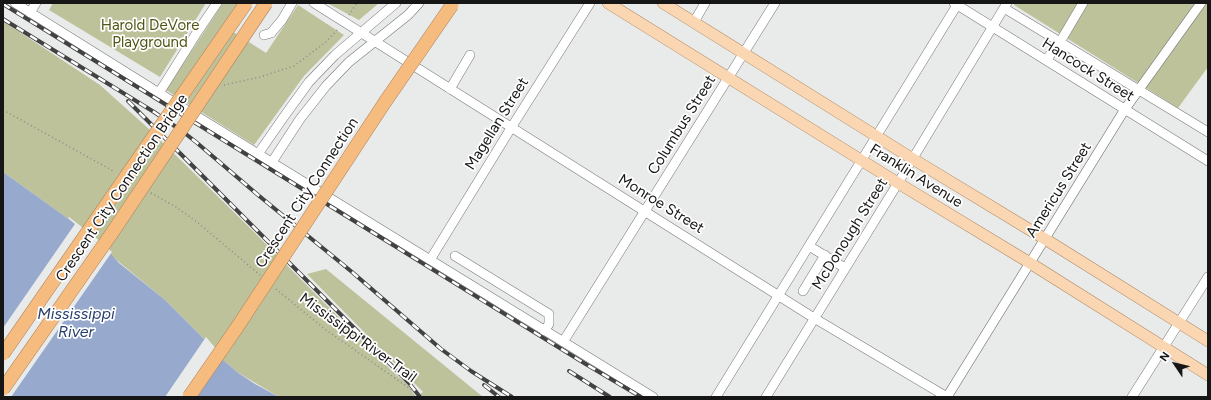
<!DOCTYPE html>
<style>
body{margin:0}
#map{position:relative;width:1211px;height:400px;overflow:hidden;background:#e9eaea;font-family:Figtree,sans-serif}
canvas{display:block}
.frame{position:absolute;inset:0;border:4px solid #161617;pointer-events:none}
.north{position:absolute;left:1155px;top:344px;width:40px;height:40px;-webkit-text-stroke:3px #fff;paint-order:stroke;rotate:305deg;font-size:11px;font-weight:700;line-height:16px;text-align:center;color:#161617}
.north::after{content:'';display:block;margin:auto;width:14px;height:18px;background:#161617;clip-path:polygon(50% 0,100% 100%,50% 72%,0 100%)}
</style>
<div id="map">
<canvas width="1211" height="400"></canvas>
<div class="frame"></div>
<div class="north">N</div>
</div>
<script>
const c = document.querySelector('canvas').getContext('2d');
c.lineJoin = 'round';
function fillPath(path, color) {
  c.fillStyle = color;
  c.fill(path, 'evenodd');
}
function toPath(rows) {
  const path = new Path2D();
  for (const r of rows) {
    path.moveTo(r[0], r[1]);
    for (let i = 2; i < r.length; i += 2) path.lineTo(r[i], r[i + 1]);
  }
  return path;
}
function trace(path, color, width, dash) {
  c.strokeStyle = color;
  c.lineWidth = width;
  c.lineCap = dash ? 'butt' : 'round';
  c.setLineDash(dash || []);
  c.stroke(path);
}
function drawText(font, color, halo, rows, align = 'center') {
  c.font = font + ' Figtree,sans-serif';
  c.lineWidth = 3.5;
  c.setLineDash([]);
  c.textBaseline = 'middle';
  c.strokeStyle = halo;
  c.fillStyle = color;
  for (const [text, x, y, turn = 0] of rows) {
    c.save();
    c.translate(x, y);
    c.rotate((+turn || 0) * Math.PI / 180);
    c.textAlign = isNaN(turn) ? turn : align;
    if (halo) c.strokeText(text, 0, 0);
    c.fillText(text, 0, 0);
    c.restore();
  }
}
const green = toPath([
 [53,3,206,3,160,77,49,10],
 [223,3,239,3,224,26,266,53,298,5,344,35,304,76,254,145,166,90],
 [327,3,379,3,359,20],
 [1015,3,1208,3,1208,67,1178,108,1014,5],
 [3,21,100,85,149,129,248,226,392,371,408,385,416,397,423,392,307,274,326,269,483,397,279,397,237,372,223,360,205,340,164,299,119,262,77,225,3,172]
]);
const water = toPath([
 [3,172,77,225,103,245,119,263,164,299,205,340,223,360,237,372,255,384,279,397,3,397]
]);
const pier = toPath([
 [69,217,104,244,112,252,11,397,3,397,3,328,75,224,68,218],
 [206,337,224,358,197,397,165,397]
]);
const path = toPath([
 [349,15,357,3],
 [224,85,260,77,294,66,326,42,338,29],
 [3,110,115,172],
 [151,193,176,207,197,222,260,275],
 [276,289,326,330,422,397]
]);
const minor = toPath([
 [15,3,159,93,653,397],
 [314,3,814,318,947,397],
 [954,3,1208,161],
 [1004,8,1208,132],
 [30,13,36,3],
 [694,22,705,3],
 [264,35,271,33,282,20,292,3],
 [1046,60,1060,42,1083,3],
 [450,89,470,55],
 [159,93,196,34,217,3],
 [258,154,283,118,309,82,335,55,396,3],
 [272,162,300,119,326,86,349,62,408,15,419,3],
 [809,246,845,268],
 [455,256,549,314,549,324,544,331],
 [430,260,511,128,590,3],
 [803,291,825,255],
 [563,342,775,3],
 [716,397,957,5],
 [766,397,898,183,1007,3],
 [947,397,1125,109,1201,3],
 [1132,397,1208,277]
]);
const major = toPath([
 [608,3,898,183,1030,263,1208,375],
 [663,3,913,159,1045,239,1208,341]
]);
const rail = toPath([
 [3,4,584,363,641,397],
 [3,19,154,112,182,131,196,142,258,195,352,272,441,349,471,371,512,397],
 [128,101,409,383,420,397],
 [569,371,610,397],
 [484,385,499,397]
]);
const highwayBridge = toPath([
 [3,354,246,3],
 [3,389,112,233,266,3],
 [189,397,238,326,385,102,452,5]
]);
const parkNames = [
 ["Harold DeVore",150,26],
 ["Playground",150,43]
];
const streetNames = [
 ["Hancock Street",1088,70,32],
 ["Magellan Street",497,124,-58],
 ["Columbus Street",682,125,-58],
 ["Franklin Avenue",916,176,32],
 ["Crescent City Connection Bridge",122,188,-56],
 ["Americus Street",1059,190,-58],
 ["Crescent City Connection",307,193,-57],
 ["Monroe Street",661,204,32],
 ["McDonough Street",850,234,-58],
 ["Mississippi River Trail",358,338,36]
];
const waterNames = [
 ["Mississippi",76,314],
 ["River",76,332]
];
fillPath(green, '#bec29b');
fillPath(water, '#97a9cc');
fillPath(pier, '#e9eaea');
trace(minor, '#777878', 10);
trace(major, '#a8825b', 12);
trace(path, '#898a8a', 1.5, [1, 3]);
trace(minor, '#fff', 9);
trace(major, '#fad7b2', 11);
trace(rail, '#424243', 4);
trace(rail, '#fff', 2.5, [8]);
trace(highwayBridge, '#a8825b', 14, []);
trace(highwayBridge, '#f6bc7f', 13);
drawText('15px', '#525413', '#fff', parkNames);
drawText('15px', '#161617', '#fff', streetNames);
drawText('italic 16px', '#29406e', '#fff', waterNames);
</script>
